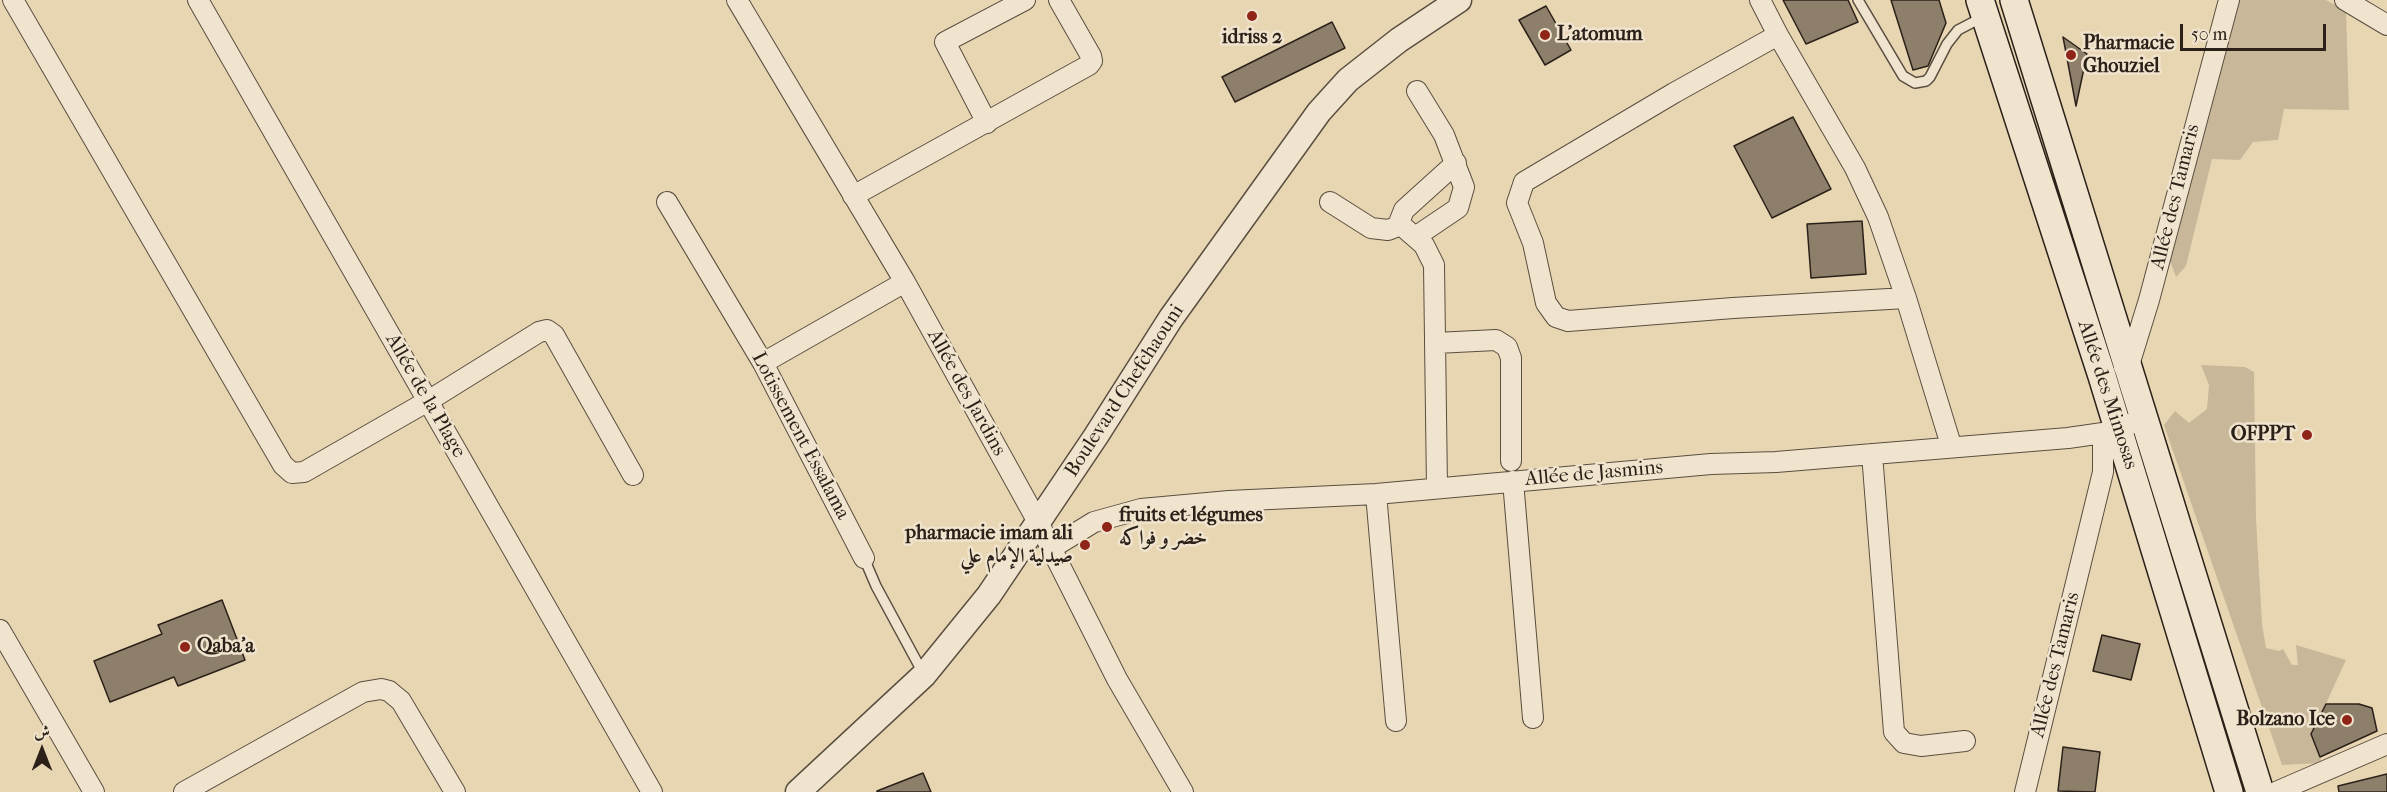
<!DOCTYPE html>
<meta charset="utf-8">
<style>
body{margin:0}
#map{position:relative;width:2387px;height:792px;overflow:hidden;background:#e8d6b3;font-family:"IM FELL French Canon",Amiri,serif}
canvas{display:block}
.north{position:absolute;left:12px;top:720px;width:60px;height:60px;-webkit-text-stroke:4px #f0e4ce;paint-order:stroke;rotate:0deg;font-size:16px;font-weight:700;line-height:24px;text-align:center;color:#2b2119}
.north::after{content:'';display:block;margin:auto;width:21px;height:27px;background:#2b2119;clip-path:polygon(50% 0,100% 100%,50% 72%,0 100%)}
.scale{position:absolute;left:2180px;top:24px;width:146px;height:27px;box-sizing:border-box;border:3px solid #2b2119;border-top:0;padding-left:8px;font-size:18px;line-height:21px;white-space:nowrap;color:#2b2119;-webkit-text-stroke:4px #f0e4ce;paint-order:stroke}
</style>
<div id="map">
<canvas width="2387" height="792"></canvas>
<div class="north">ش</div>
<div class="scale">50 m</div>
</div>
<script>
const c = document.querySelector('canvas').getContext('2d');
c.lineJoin = 'round';
function fillPath(path, color) {
  c.fillStyle = color;
  c.fill(path, 'evenodd');
}
function toPath(rows) {
  const path = new Path2D();
  for (const r of rows) {
    path.moveTo(r[0], r[1]);
    for (let i = 2; i < r.length; i += 2) path.lineTo(r[i], r[i + 1]);
  }
  return path;
}
function trace(path, color, width, dash) {
  c.strokeStyle = color;
  c.lineWidth = width;
  c.lineCap = dash ? 'butt' : 'round';
  c.setLineDash(dash || []);
  c.stroke(path);
}
function drawText(font, color, halo, rows, align = 'center') {
  c.font = font + ' "IM FELL French Canon",Amiri,serif';
  c.lineWidth = 5;
  c.setLineDash([]);
  c.textBaseline = 'middle';
  c.strokeStyle = halo;
  c.fillStyle = color;
  for (const [text, x, y, turn = 0] of rows) {
    c.save();
    c.translate(x, y);
    c.rotate((+turn || 0) * Math.PI / 180);
    c.textAlign = isNaN(turn) ? turn : align;
    if (halo) c.strokeText(text, 0, 0);
    c.fillText(text, 0, 0);
    c.restore();
  }
}
const green = toPath([
 [2238,0,2326,0,2346,11,2349,110,2284,109,2278,140,2253,142,2240,160,2212,159,2186,266,2176,277,2164,245],
 [2201,365,2245,367,2254,372,2256,519,2262,624,2266,648,2279,651,2283,649,2292,665,2298,665,2296,645,2346,660,2312,734,2322,763,2282,765,2164,425,2175,411,2189,423,2207,409,2209,385]
]);
const building = toPath([
 [1783,0,1848,0,1858,22,1806,44,1783,0],
 [1891,0,1939,0,1946,23,1928,66,1913,70,1891,0],
 [1546,6,1571,50,1545,65,1519,20,1546,6],
 [1332,22,1345,48,1235,102,1222,77,1332,22],
 [2063,37,2087,54,2076,106,2063,37],
 [1793,117,1831,189,1772,218,1734,146,1793,117],
 [1862,221,1866,274,1811,278,1807,224,1862,221],
 [222,600,245,660,178,686,174,677,110,702,94,661,162,634,158,625,222,600],
 [2102,635,2140,644,2131,680,2093,671,2102,635],
 [2326,704,2359,704,2372,708,2377,731,2320,757,2311,734,2326,704],
 [2063,747,2100,752,2095,792,2058,791,2063,747],
 [923,773,931,792,877,792,877,791,923,773],
 [2387,774,2387,792,2339,792,2338,786,2387,774]
]);
const service = toPath([
 [1858,0,1903,76,1915,83,1926,81,1930,77,1947,44,1958,30,1983,17],
 [864,558,876,586,923,673]
]);
const minor = toPath([
 [13,0,283,465,292,473,304,472,428,401,539,332,547,330,554,335,633,475],
 [198,0,652,792],
 [737,0,905,282,1039,524,1117,679,1183,792],
 [1760,0,1778,35,1855,168,1878,217,1906,298,1951,445],
 [2345,0,2387,25],
 [1778,35,1674,93,1524,182,1517,203,1533,243,1546,303,1556,317,1568,321,1733,308,1906,298],
 [987,123,945,42,1025,0],
 [853,196,1089,65,1092,61,1091,56,1059,0],
 [667,202,763,363,864,558],
 [1330,202,1371,228,1388,230,1401,225],
 [1415,237,1458,208,1464,187,1444,135,1417,91],
 [1436,343,1496,340,1507,347,1511,358,1511,461],
 [763,363,905,282],
 [2124,367,2129,365,2149,300,2229,0],
 [1872,454,1894,732,1904,743,1921,746,1965,741],
 [1513,481,1533,718],
 [1437,488,1434,265,1424,245,1401,225,1400,220,1404,210,1456,163],
 [1376,494,1396,721],
 [1050,549,1094,522,1141,509,1229,501,1376,494,1711,464,1776,462,2068,438,2103,433,2145,419],
 [0,630,94,792],
 [184,792,363,692,381,689,389,691,401,701,455,792],
 [2025,792,2103,472,2103,433],
 [2276,792,2387,744]
]);
const tertiary = toPath([
 [798,792,924,675,989,595,1096,436,1171,318,1319,112,1348,80,1399,40,1459,0]
]);
const secondary = toPath([
 [1980,0,2102,376,2229,792],
 [2014,0,2260,792]
]);
const markers = [
 [1252,16,6,"#8f2418"],
 [1545,35,6,"#8f2418"],
 [2071,55,6,"#8f2418"],
 [2307,435,6,"#8f2418"],
 [1107,527,6,"#8f2418"],
 [1085,545,6,"#8f2418"],
 [185,647,6,"#8f2418"],
 [2347,720,6,"#8f2418"]
];
const poiNames = [
 ["L'atomum",1557,35],
 ["idriss 2",1252,38,"center"],
 ["Pharmacie",2083,44],
 ["Ghouziel",2083,67],
 ["OFPPT",2295,435,"right"],
 ["fruits et légumes",1119,516],
 ["خضر و فواكه",1119,539],
 ["pharmacie imam ali",1073,534,"right"],
 ["صيدلية الإمام علي",1073,557,"right"],
 ["Qaba'a",197,647],
 ["Bolzano Ice",2335,720,"right"]
];
const streetNames = [
 ["Allée des Tamaris",2176,197,-76],
 ["Boulevard Chefchaouni",1125,391,-57],
 ["Allée des Jardins",966,393,61],
 ["Allée des Mimosas",2107,395,72],
 ["Allée de la Plage",425,396,60],
 ["Lotissement Essalama",800,436,62],
 ["Allée de Jasmins",1594,474,-5],
 ["Allée des Tamaris",2056,665,-76]
];
fillPath(green, '#c8b799');
fillPath(building, '#8d7f69');
trace(building, '#2b2119', 1.5);
trace(service, '#5a4e40', 12);
trace(minor, '#5a4e40', 22);
trace(tertiary, '#5a4e40', 27);
trace(secondary, '#2b2119', 30);
trace(service, '#f0e4ce', 9);
trace(minor, '#f0e4ce', 20);
trace(tertiary, '#f0e4ce', 24);
trace(secondary, '#f0e4ce', 27);
for (const [x, y, r, color] of markers) {
  const dot = new Path2D();
  dot.arc(x, y, r, 0, 2 * Math.PI);
  c.fillStyle = color;
  c.fill(dot);
  trace(dot, '#f0e4ce', 2);
}
drawText('bold 20px', '#2b2119', '#f0e4ce', poiNames, 'left');
drawText('20px', '#2b2119', '#f0e4ce', streetNames);
</script>
